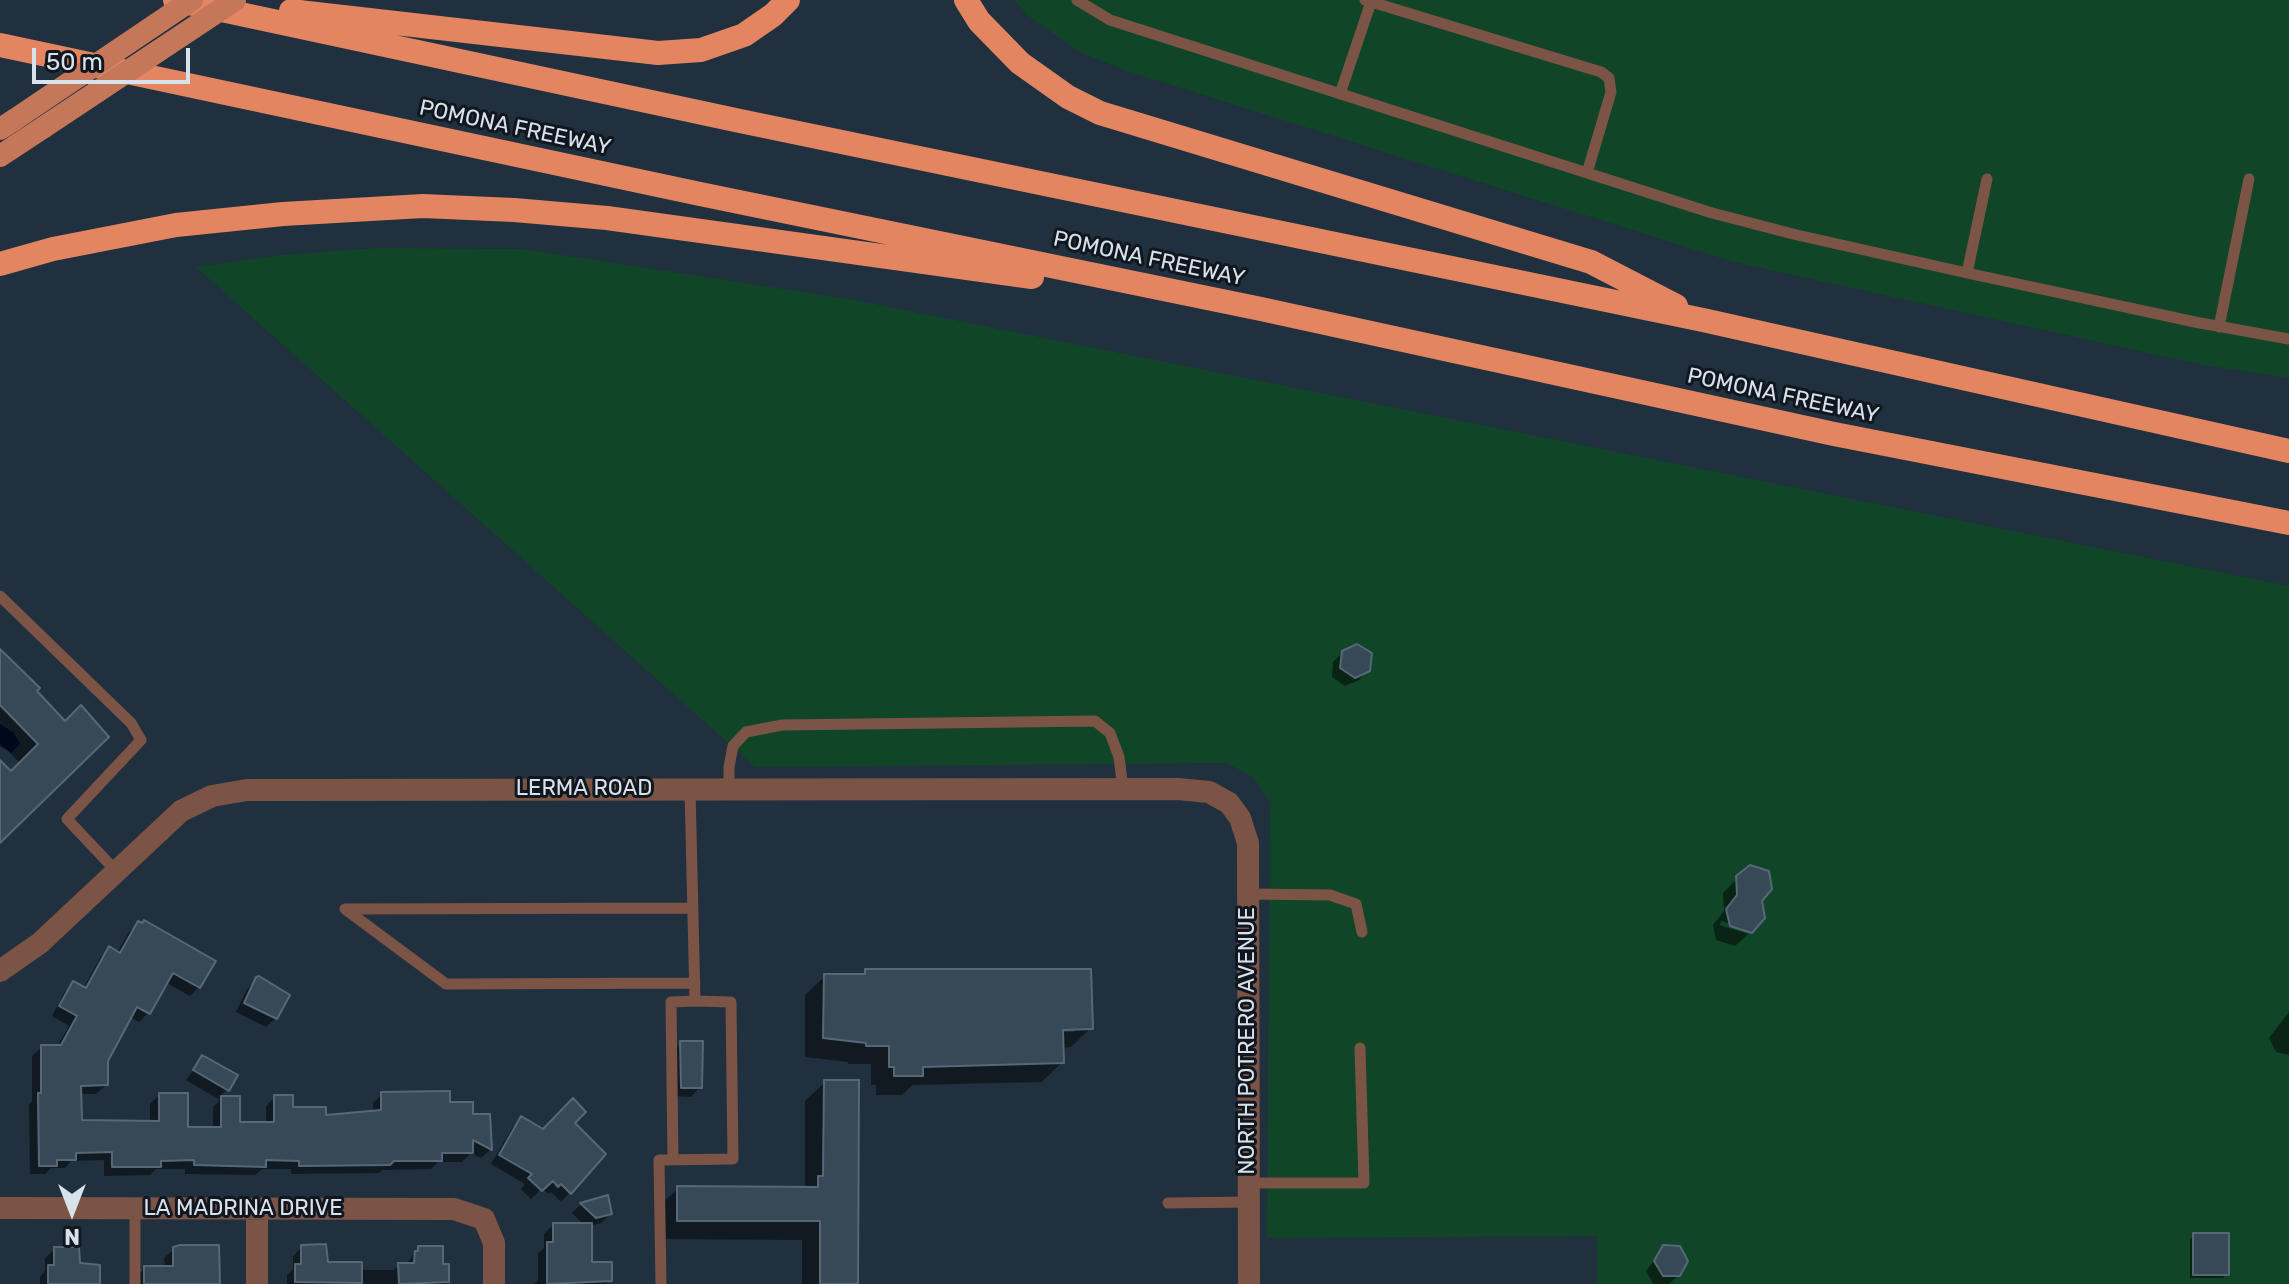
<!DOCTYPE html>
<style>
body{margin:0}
#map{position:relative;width:2289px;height:1284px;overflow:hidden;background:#20303e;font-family:Rubik,sans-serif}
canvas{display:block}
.north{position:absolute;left:32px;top:1172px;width:80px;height:80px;-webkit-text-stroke:6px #10171e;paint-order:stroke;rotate:180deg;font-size:22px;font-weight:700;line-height:32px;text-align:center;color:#d8e2eb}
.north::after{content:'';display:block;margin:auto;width:28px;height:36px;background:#d8e2eb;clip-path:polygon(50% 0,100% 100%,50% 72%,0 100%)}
.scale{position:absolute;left:32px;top:48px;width:158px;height:36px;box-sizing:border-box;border:4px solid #d8e2eb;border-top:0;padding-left:10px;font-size:24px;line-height:28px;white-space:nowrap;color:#d8e2eb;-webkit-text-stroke:6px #10171e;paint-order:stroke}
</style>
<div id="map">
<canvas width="2289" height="1284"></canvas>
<div class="north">N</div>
<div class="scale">50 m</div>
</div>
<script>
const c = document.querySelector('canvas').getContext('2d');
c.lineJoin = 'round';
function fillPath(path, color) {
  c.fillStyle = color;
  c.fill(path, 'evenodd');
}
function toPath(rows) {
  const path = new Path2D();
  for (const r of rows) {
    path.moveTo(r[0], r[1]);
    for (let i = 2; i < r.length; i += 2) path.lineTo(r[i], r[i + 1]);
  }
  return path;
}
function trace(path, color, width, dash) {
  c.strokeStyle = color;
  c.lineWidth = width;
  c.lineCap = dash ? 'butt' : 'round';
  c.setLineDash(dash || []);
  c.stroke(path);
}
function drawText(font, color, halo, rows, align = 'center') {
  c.font = font + ' Rubik,sans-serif';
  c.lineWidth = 6;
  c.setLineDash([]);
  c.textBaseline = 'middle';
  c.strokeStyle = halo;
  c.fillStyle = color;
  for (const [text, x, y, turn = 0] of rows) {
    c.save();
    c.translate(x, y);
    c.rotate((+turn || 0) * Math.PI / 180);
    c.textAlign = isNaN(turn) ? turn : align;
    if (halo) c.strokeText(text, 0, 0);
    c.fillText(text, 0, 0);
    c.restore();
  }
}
const green = toPath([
 [1015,0,2289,0,2289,378,2203,365,1734,262,1127,71,1080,52,1027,15],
 [376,248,523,249,849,299,2289,586,2289,1284,1597,1284,1597,1236,1267,1238,1270,803,1254,778,1227,763,755,767,196,267,282,255]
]);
const water = toPath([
 [0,724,13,732,20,743,12,753,0,746]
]);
const shadow = toPath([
 [1343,652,1368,670,1359,680,1345,686,1332,677,1333,662],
 [0,653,65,723,0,839,0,761,11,773,21,764,0,743],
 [1738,878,1760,900,1751,930,1721,921,1720,925,1748,934,1735,946,1716,940,1713,925,1724,911,1723,893],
 [138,923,199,987,190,996,165,982,148,1013,139,1022,130,1017,106,1061,106,1085,96,1094,80,1094,80,1122,150,1122,150,1104,159,1095,186,1129,213,1129,213,1107,220,1100,186,1080,203,1058,227,1089,219,1098,238,1098,238,1124,266,1124,266,1106,275,1097,291,1109,324,1117,373,1113,373,1103,382,1094,448,1104,490,1122,490,1150,481,1158,471,1153,462,1162,438,1162,431,1169,382,1170,379,1173,291,1174,291,1169,262,1169,255,1175,185,1174,185,1169,156,1169,150,1175,104,1176,104,1160,71,1161,65,1168,51,1168,45,1174,30,1174,29,1104,32,1101,32,1056,42,1047,57,1047,69,1026,52,1016,64,993,74,984,83,989,100,958,109,949,117,953,129,932],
 [866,971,1091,1028,1071,1047,1062,1048,1062,1062,1042,1082,912,1085,902,1095,876,1095,876,1085,871,1085,871,1064,848,1064,848,1062,805,1057,805,995,825,976,861,976],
 [1053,1028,1074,1028,1074,1032,1053,1032],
 [257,979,276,1018,266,1027,236,1012,247,989],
 [2289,1012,2289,1055,2276,1052,2269,1038],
 [681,1043,700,1087,691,1097,672,1096,672,1052],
 [825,1082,856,1284,802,1284,802,1240,658,1239,658,1207,678,1188,805,1188,805,1101],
 [521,1119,543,1131,572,1123,604,1155,561,1202,551,1192,548,1194,542,1188,531,1199,521,1189,525,1184,491,1164,512,1128],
 [606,1197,610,1214,601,1223,590,1226,590,1264,610,1280,606,1284,534,1284,538,1280,538,1253,544,1248,544,1234,553,1225,584,1225,572,1213,581,1204],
 [2194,1235,2227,1274,2223,1278,2190,1278,2190,1239],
 [302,1247,326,1264,360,1270,394,1270,399,1265,406,1265,419,1248,441,1266,447,1266,447,1284,287,1284,287,1275,293,1269,293,1256],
 [1664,1247,1679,1275,1669,1284,1653,1284,1646,1271],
 [55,1249,78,1264,97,1284,40,1284,40,1277,45,1271,45,1258],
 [174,1249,218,1284,136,1284,136,1277,145,1268,165,1268,164,1258]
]);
const building = toPath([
 [1357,644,1372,653,1370,671,1355,678,1340,668,1342,651,1357,644],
 [0,649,40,688,37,691,65,721,81,705,109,737,0,843,0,760,11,771,38,744,0,705,0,649],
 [1750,865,1769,871,1772,889,1762,901,1765,918,1752,933,1730,926,1726,909,1737,895,1736,876,1750,865],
 [144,920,216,961,200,988,173,973,150,1014,137,1007,108,1061,108,1085,81,1086,82,1120,159,1121,159,1093,188,1093,188,1127,221,1127,221,1096,240,1096,240,1122,274,1122,274,1095,293,1095,293,1107,326,1107,326,1115,381,1110,381,1092,450,1091,450,1102,473,1102,473,1114,490,1114,492,1150,473,1140,473,1153,442,1153,442,1161,394,1161,390,1165,299,1166,299,1161,266,1160,266,1167,194,1165,194,1160,161,1161,161,1167,112,1167,112,1152,76,1153,76,1160,57,1160,57,1166,39,1166,38,1093,41,1093,41,1045,61,1045,77,1016,59,1006,73,981,86,988,109,946,120,953,138,921,142,923,144,920],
 [865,969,1091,969,1093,1029,1063,1030,1064,1063,923,1067,923,1076,894,1076,894,1067,889,1067,889,1046,866,1046,866,1043,823,1038,824,974,865,974,865,969],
 [259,976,290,995,277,1019,244,1003,256,977,259,976],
 [680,1041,703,1041,702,1088,681,1088,680,1041],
 [202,1055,238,1075,229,1091,193,1070,202,1055],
 [824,1080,859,1080,858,1284,820,1284,820,1221,677,1221,677,1186,818,1187,818,1176,823,1176,824,1080],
 [573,1098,586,1112,575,1123,606,1154,571,1194,561,1184,558,1187,553,1181,542,1191,528,1178,532,1174,499,1155,521,1116,543,1129,573,1098],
 [608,1195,612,1214,596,1218,580,1203,608,1195],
 [553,1223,592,1223,592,1262,612,1262,612,1281,547,1284,547,1242,553,1242,553,1223],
 [2193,1233,2229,1233,2229,1275,2193,1275,2193,1233],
 [326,1244,328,1262,362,1262,362,1283,295,1282,295,1264,301,1264,301,1245,326,1244],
 [180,1245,219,1245,220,1284,144,1284,144,1266,173,1266,173,1247,180,1245],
 [1663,1245,1680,1246,1688,1261,1680,1276,1663,1276,1654,1261,1663,1245],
 [418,1246,443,1246,443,1264,449,1264,449,1282,399,1284,398,1263,414,1263,415,1251,418,1251,418,1246],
 [54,1247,79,1247,80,1263,100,1265,100,1284,48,1284,48,1265,54,1265,54,1247]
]);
const service = toPath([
 [1077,0,1110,20,1712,213,1797,235,1967,273,2195,322,2289,339],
 [1365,0,1601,72,1609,78,1611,92,1587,173],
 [1340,94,1371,2],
 [1967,273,1987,179],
 [2219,327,2249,179],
 [0,596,131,723,141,740,67,819,116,871],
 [729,789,729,767,733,746,746,732,782,725,1095,721,1110,733,1119,757,1123,789],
 [1248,894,1330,895,1356,904,1362,932],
 [693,908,345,909,446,984,695,983],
 [673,1160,671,1002,695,1001],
 [1249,1183,1364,1183,1360,1048],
 [1168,1203,1249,1202],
 [135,1209,135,1284],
 [661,1284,659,1160,733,1159,731,1002,695,1001,690,789]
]);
const minor = toPath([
 [0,1208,454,1209,484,1219,494,1243,494,1284],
 [257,1209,257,1284]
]);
const tertiary = toPath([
 [0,971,40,943,181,811,212,796,247,790,1178,789,1209,792,1229,803,1240,818,1248,843,1249,1284]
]);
const primary = toPath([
 [0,129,14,120],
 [0,156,44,127]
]);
const motorway = toPath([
 [175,0,740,121,1703,320,2289,451],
 [966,0,979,21,1020,63,1068,97,1100,113,1591,262,1676,306],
 [291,11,658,53,701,50,744,35,773,15,788,0],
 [0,45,700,194,1261,309,1834,434,2289,523],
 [0,264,53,249,176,225,283,214,423,206,514,210,607,218,1032,277]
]);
const primaryBridge = toPath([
 [14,120,192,0],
 [44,127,235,0]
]);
const streetNames = [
 ["POMONA FREEWAY",515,128,12],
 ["POMONA FREEWAY",1149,259,12],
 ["POMONA FREEWAY",1783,396,12],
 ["LERMA ROAD",584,789],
 ["NORTH POTRERO AVENUE",1248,1041,-90],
 ["LA MADRINA DRIVE",243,1209]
];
fillPath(green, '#114527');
fillPath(water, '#001134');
fillPath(shadow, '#0007');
fillPath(building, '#374856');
trace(building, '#566878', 2);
trace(service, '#7b5446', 11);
trace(minor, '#7b5446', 22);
trace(tertiary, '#7b5446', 22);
trace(primary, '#c5775a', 22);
trace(motorway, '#e38561', 24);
trace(primaryBridge, '#c5775a', 22);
drawText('22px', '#d8e2eb', '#10171e', streetNames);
</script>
